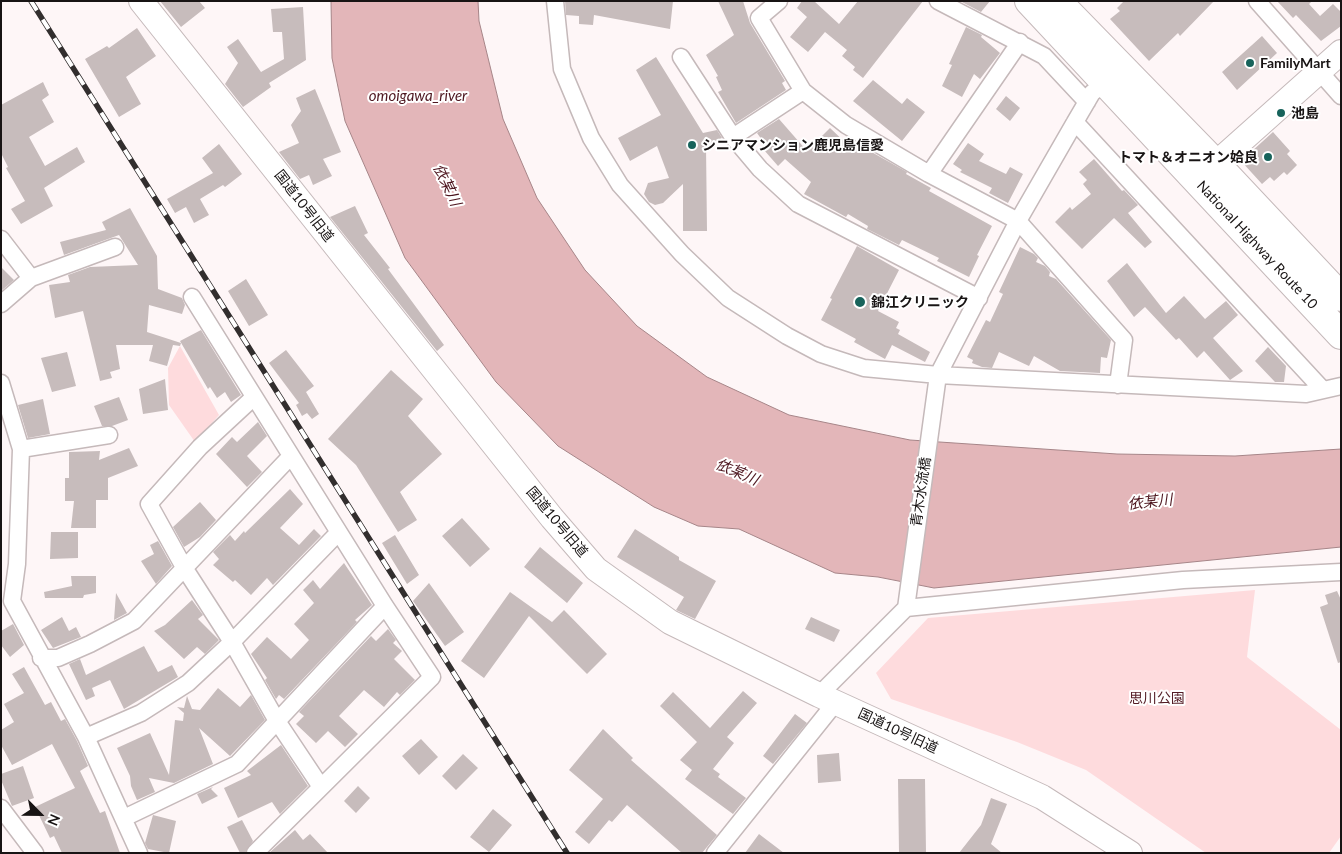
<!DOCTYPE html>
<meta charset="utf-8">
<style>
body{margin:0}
#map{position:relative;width:1342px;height:854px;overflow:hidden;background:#fef6f7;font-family:Lato,sans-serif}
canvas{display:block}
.frame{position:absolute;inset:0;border:2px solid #181414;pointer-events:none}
.north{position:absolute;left:15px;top:789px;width:50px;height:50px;-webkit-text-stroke:4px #fff;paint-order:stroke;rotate:113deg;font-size:14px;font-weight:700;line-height:20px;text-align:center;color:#181414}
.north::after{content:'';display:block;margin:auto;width:18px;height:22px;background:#181414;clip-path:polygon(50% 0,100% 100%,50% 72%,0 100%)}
</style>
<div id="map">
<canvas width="1342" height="854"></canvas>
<div class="frame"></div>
<div class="north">N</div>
</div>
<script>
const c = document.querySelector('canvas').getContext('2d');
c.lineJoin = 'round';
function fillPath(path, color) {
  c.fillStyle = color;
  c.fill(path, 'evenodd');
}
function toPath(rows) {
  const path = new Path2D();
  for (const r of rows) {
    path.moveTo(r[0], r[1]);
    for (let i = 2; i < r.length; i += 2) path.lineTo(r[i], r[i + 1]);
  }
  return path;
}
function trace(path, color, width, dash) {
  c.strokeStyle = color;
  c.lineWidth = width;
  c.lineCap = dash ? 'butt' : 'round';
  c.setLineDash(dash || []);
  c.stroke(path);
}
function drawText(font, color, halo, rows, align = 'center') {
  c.font = font + ' Lato,"Noto Sans JP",sans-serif';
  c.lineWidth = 4;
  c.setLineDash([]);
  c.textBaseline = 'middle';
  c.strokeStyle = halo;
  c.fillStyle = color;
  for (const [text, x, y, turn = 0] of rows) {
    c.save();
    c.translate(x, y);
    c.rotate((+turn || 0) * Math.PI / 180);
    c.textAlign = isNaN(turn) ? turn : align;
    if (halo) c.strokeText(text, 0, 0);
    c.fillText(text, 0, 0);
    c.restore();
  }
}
const green = toPath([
 [180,346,219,415,195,442,169,405,168,368],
 [1255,590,1247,657,1341,730,1341,836,1329,853,1206,853,1086,770,1017,742,891,699,876,673,928,618]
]);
const water = toPath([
 [331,1,478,1,479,21,503,119,537,198,585,270,637,326,707,377,789,415,910,440,1117,454,1235,456,1341,449,1341,547,934,588,878,577,835,573,739,529,698,526,654,507,558,446,496,382,405,258,345,121,332,58,331,1]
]);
const building = toPath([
 [160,1,199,1,205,8,181,27],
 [565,1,673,1,670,29,594,15,593,25,579,24,579,16,566,15],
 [718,1,743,1,750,23,785,81,782,83,786,90,736,123,718,92,722,90,716,77,718,76,706,55,734,35],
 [802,1,814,1,839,24,858,1,923,1,863,78,853,70,855,67,842,56,847,50,825,32,808,52,790,37,807,17,797,8],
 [960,1,990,1,981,12],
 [1124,1,1214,1,1180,36,1178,33,1149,61,1110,19,1120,11,1117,8],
 [1277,1,1312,1,1309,4,1320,16,1333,4,1341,12,1341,26,1321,41,1296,15,1293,18],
 [303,7,306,60,269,83,271,87,243,107,225,84,238,63,227,47,238,39,261,72,284,59,282,32,273,32,271,9],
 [966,27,982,35,981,37,1000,53,980,79,974,74,962,97,942,86,952,65,949,64],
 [137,28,156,56,126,77,141,104,119,117,85,59,107,46,109,48],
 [1262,36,1277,53,1237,90,1222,72],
 [656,57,703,133,717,130,722,138,706,146,707,231,683,231,683,184,663,203,655,205,649,202,644,194,648,183,669,178,657,146,630,161,618,138,661,115,636,70],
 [873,80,902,104,907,98,925,112,902,141,853,101],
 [43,82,49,95,42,100,54,122,29,137,45,166,77,147,85,162,44,188,53,206,21,224,11,209,25,201,6,168,8,167,1,153,1,105],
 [315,89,341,152,323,159,332,176,313,185,309,175,300,179,279,152,299,143,291,125,301,111,296,98],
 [1006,96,1020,108,1010,121,996,109],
 [779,119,807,151,830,128,849,146,852,141,907,172,906,174,931,188,929,191,992,226,977,255,979,256,969,277,937,261,939,258,902,240,899,245,867,229,868,226,848,214,846,217,804,194,811,182,785,159,778,166,764,150,767,147,757,133],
 [1273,132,1290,151,1287,154,1297,165,1287,175,1284,172,1274,181,1270,177,1262,184,1241,161],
 [968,143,984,154,979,161,1006,174,1010,167,1023,174,1008,203,989,193,992,188,960,172,962,170,953,164],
 [219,144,242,174,225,187,223,185,200,199,209,215,194,223,186,207,175,213,167,199,213,173,202,158],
 [1094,159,1122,191,1124,190,1138,205,1128,213,1152,242,1145,248,1114,218,1082,249,1055,222,1070,207,1072,210,1091,194,1083,184,1087,180,1079,172],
 [355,206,368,233,364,235,390,268,388,269,444,345,437,351,330,217],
 [130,208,157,256,158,289,182,298,185,305,182,314,149,305,147,332,181,343,180,346,173,345,167,366,149,361,153,345,116,345,120,369,110,372,112,378,100,381,83,311,55,318,49,285,70,282,68,275,90,267,138,265,119,235,64,255,60,242,106,230,102,222],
 [857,246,899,270,878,311,899,322,896,328,900,330,898,334,930,352,925,362,892,345,885,359,854,342,856,339,821,320,832,299,830,298],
 [1020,247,1034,254,1038,258,1036,262,1045,266,1050,272,1049,276,1056,279,1111,340,1107,358,1101,357,1100,373,1060,371,1034,356,1029,366,999,352,992,368,982,367,972,363,973,360,967,357,986,320,990,322,1003,294,999,292],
 [1127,263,1166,313,1184,296,1205,319,1226,301,1238,315,1213,338,1243,371,1230,380,1204,351,1197,358,1179,338,1176,340,1145,307,1134,317,1107,281],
 [1,267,14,280,1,291],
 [246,279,268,315,249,326,228,291],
 [201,330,241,395,231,402,225,392,217,398,210,387,208,389,180,341],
 [1268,347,1286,366,1284,382,1275,382,1255,361],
 [286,350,314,386,306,392,319,414,312,419,307,413,302,416,296,405,299,403,269,363],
 [67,352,76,386,52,392,41,358],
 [391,370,423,399,408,416,442,454,400,492,417,520,398,532,356,465,328,439],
 [165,379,168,410,143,414,139,389],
 [119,397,128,420,112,426,102,426,94,406],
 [43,399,50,434,28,438,18,405],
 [258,422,267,436,247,456,262,472,247,487,216,454,232,437,237,442],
 [129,448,138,466,108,478,108,500,96,500,96,528,71,528,74,501,65,501,65,478,69,478,69,452,100,451,99,460],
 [290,489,303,504,280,528,299,545,314,529,321,536,273,585,267,578,251,595,235,580,233,582,213,565,219,559,213,552,230,535,235,541,244,531,245,533],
 [200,502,216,520,200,537,184,547,173,527],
 [462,518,490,549,470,567,442,536],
 [635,529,679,557,679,560,716,581,695,619,676,610,684,597,617,557],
 [51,532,78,532,78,558,50,559],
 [395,535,419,575,407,584,382,543],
 [158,541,172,566,156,584,141,561,154,554,150,545],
 [540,547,583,583,567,603,524,567],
 [344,563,372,605,355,620,357,622,284,699,279,695,276,699,265,680,267,678,251,654,267,637,291,659,309,640,294,624,314,603,303,590,313,580,320,589],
 [71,576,96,576,96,593,84,595,83,598,45,598,44,592,72,586],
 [429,583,464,632,445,646,413,601],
 [1337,591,1341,600,1341,662,1338,663,1320,607,1328,604,1325,595],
 [510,592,552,622,564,610,607,654,587,674,529,616,484,678,461,661],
 [116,593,127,613,114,620],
 [192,600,203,615,198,619,219,640,205,654,197,647,184,659,154,631,165,625],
 [62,617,69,631,76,627,81,637,53,648,41,630],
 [811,617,840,630,834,642,805,629],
 [13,624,24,645,10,657,1,645,1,631],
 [388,629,396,640,393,643,402,651,394,659,415,680,400,695,397,692,384,707,364,690,339,716,358,734,345,747,328,731,316,743,296,724,304,716,299,712,371,636,376,641],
 [144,646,158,672,172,665,178,677,124,709,110,680,92,688,95,696,86,700,69,664,80,659,86,675],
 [24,667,45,705,51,702,61,721,65,719,77,741,88,766,80,771,100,813,105,811,120,853,62,853,54,836,50,838,35,807,75,788,52,744,12,765,1,745,1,730,14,722,4,704,24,693,12,674],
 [218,688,240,707,251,695,265,720,230,756,199,728,213,764,174,783,149,778,155,792,137,800,131,786,130,776,117,748,150,733,169,775,175,720,183,721,184,713,177,707,184,708,187,696,192,709,200,710],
 [743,691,757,703,727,737,734,743,713,769,720,774,718,777,746,798,733,814,685,779,692,770,680,760,697,742,660,706,673,692,710,728],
 [795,714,807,723,773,764,763,756],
 [603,729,633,758,631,760,717,835,702,853,682,853,627,805,612,822,609,820,589,844,575,832,603,799,569,770],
 [421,739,438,757,419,775,402,756],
 [281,745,308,786,280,814,272,802,238,818,224,788,251,775,247,771],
 [839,753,841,781,818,783,817,755],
 [463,754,478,768,456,790,442,776],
 [23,766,34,798,12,806,1,780,1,774],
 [898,779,925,779,926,853,899,853],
 [358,786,370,798,356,813,344,801],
 [213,787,211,789,218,796,202,804,197,794],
 [991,798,1007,804,991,844,1002,853,959,853,981,825],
 [493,809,512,825,489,852,470,837],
 [153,815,176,821,169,853,148,849,145,843],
 [242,820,253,841,245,853,240,853,227,827],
 [295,830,303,840,310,834,328,853,269,853],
 [759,834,784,853,745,853]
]);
const street = toPath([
 [555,1,562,69,591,138,620,185,682,254,728,298,787,336,821,354,864,368,938,375,1306,394,1341,386],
 [779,1,759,18,803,91],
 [938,1,1044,56,1087,102],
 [1257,1,1341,96],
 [681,57,733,137],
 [1075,122,1323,390],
 [929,174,1020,42],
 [1,239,31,278,1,304],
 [31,278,115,247],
 [192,297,385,606,432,677,255,853],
 [979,298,798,204,760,169,733,137,803,91,846,125,929,174,1018,221,1124,340,1118,385],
 [1,383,21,449,17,564,12,601,86,737,139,853],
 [254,397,200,447,149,504,185,569,232,642,277,721,321,787],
 [21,449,109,435],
 [906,608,1183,580,1341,572],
 [41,658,58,658,90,644,134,621,291,456],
 [819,695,906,608,938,375,1018,221,1075,122,1092,93,1112,77],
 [86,737,141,713,188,683,232,642,338,533],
 [1,808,35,853],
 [124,818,237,764,385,606],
 [715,853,836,702]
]);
const secondary = toPath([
 [141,1,552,518,596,569,670,622,819,695,1042,797,1130,853],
 [1202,176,1341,52]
]);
const highway = toPath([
 [1029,1,1341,335],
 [1057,1,1215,163,1341,297]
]);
const rail = toPath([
 [31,1,567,853]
]);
const markers = [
 [1250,63,5,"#17635b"],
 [1281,113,5,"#17635b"],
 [692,145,5,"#17635b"],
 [1268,157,5,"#17635b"],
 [860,302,6,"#17635b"]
];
const poiNames = [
 ["FamilyMart",1260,63],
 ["池島",1291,113],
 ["シニアマンション鹿児島信愛",702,145],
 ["トマト＆オニオン姶良",1258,157,"right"],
 ["錦江クリニック",871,302]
];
const streetNames = [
 ["国道10号旧道",304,206,52],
 ["National Highway Route 10",1257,245,47],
 ["青木水流橋",921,492,-82],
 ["国道10号旧道",557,522,50],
 ["国道10号旧道",898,731,25]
];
const parkNames = [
 ["思川公園",1157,698]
];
const waterNames = [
 ["omoigawa_river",418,96],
 ["依某川",447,185,65],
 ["依某川",737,472,23],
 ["依某川",1150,502,-6]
];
fillPath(green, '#fedbdd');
fillPath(water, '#e3b6b9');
trace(water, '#a68588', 1);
fillPath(building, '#c7bcbc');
trace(street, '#c5b9ba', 19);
trace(secondary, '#c5b9ba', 26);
trace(highway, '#c5b9ba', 30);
trace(street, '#fff', 16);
trace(secondary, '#fff', 24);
trace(highway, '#fff', 28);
trace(rail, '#322e2e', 5.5);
trace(rail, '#fff', 4, [11]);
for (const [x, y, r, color] of markers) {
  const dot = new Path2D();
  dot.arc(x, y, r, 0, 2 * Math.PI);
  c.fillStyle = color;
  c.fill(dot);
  trace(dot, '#fff', 2);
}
drawText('bold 14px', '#181414', '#fff', poiNames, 'left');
drawText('14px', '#181414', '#fff', streetNames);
drawText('14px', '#531c25', '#fff', parkNames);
drawText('italic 15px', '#4d161f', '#fff', waterNames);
</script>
